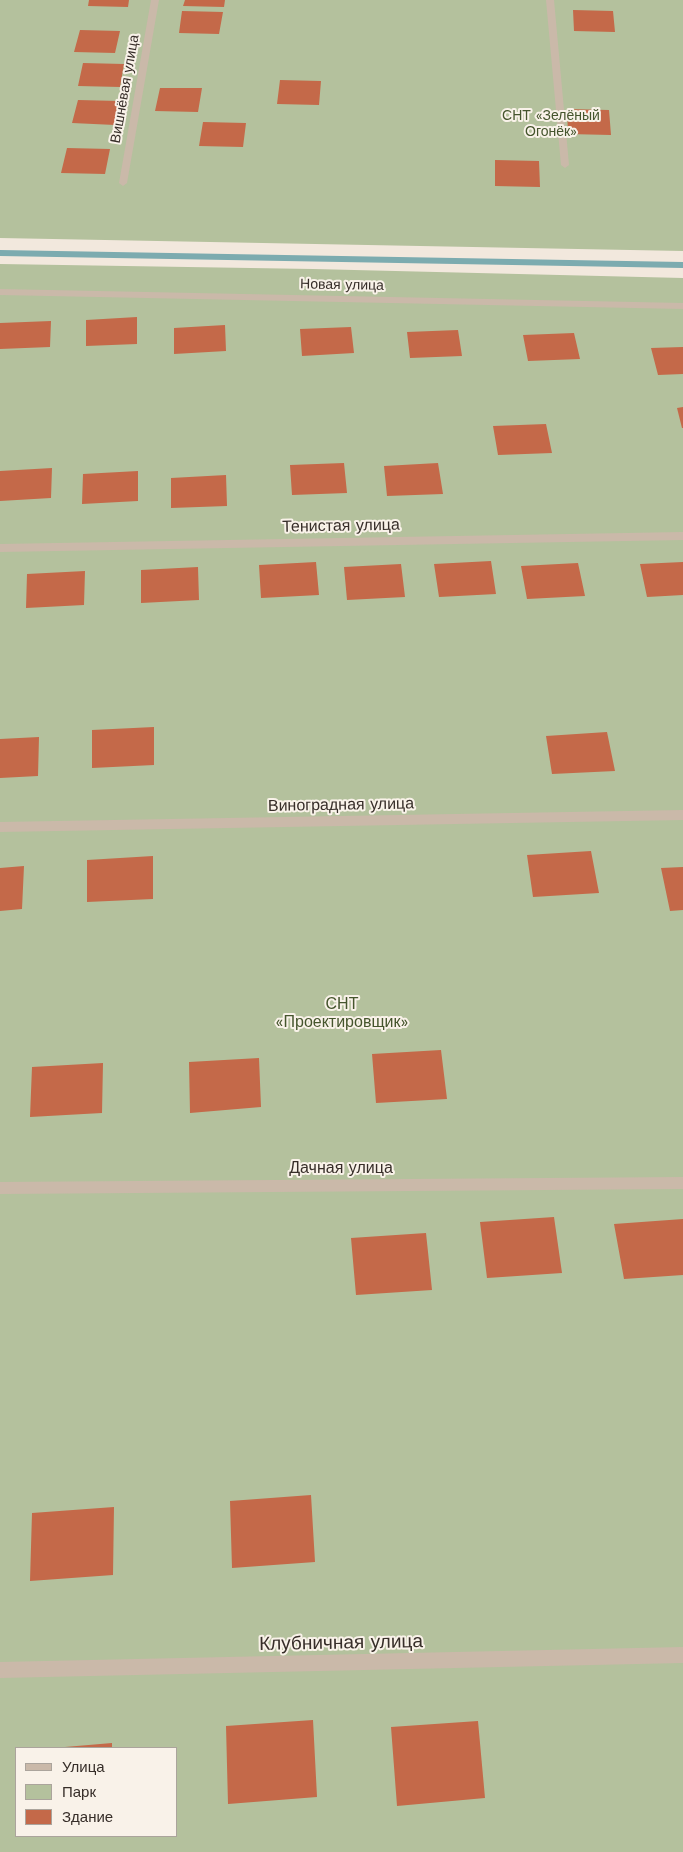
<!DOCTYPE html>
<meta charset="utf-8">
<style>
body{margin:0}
#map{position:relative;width:683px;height:1852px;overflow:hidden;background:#f2e8dd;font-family:"Work Sans",sans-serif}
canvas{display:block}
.legend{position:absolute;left:15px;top:1747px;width:162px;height:90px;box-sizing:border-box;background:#f9f2e9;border:1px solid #aba49c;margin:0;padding:6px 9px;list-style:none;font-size:15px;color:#372e29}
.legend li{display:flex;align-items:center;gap:10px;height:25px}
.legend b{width:25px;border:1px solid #aba49c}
</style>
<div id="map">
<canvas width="683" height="1852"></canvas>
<ul class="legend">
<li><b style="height:6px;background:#cab9a9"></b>Улица</li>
<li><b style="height:14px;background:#b4c19d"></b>Парк</li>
<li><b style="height:14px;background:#c46949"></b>Здание</li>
</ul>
</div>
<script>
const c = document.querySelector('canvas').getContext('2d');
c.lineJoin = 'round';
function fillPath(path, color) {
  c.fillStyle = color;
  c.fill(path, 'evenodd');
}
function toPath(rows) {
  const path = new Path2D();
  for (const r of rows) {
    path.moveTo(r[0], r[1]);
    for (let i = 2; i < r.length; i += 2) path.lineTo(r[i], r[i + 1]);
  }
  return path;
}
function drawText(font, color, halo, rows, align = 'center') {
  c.font = font + ' "Work Sans",sans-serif';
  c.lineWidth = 4;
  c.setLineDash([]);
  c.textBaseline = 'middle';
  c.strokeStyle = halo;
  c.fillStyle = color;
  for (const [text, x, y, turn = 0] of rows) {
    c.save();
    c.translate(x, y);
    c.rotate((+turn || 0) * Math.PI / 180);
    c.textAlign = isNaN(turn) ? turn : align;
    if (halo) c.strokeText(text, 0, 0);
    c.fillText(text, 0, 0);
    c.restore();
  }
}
const green = toPath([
 [0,0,683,0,683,251,0,238],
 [0,264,313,269,683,278,683,1852,0,1852],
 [16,1748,176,1748,176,1836,16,1836]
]);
const stream = toPath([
 [0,250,683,262,683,268,0,256,0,250]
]);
const building = toPath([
 [89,0,129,0,128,7,88,6],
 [185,0,225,0,224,7,183,6],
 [573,10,613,11,615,32,574,31],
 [182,11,223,12,219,34,179,33],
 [80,30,120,31,115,53,74,52],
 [83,63,124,64,120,87,78,86],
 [280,80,321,81,319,105,277,104],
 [160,88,202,88,198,112,155,111],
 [78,100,120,101,115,125,72,123],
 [567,109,609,110,611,135,568,134],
 [203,122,246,123,243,147,199,146],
 [67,148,110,149,105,174,61,173],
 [495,160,539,161,540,187,495,186],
 [137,317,137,344,86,346,86,320],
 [51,321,50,347,0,349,0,323],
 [225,325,226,351,174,354,174,328],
 [351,327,354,353,302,356,300,329],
 [458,330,462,356,410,358,407,332],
 [574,333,580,359,528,361,523,335],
 [683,347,683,374,658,375,651,348],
 [683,407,683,428,682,428,677,408],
 [546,424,552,453,498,455,493,426],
 [344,463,347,493,292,495,290,465],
 [438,463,443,494,387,496,384,466],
 [52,468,51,498,0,501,0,471],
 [138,471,138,501,82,504,83,474],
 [226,475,227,506,171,508,171,478],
 [491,561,496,594,439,597,434,564],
 [316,562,319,595,261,598,259,565],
 [683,562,683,595,647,597,640,564],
 [578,563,585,596,527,599,521,566],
 [401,564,405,597,347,600,344,567],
 [198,567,199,600,141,603,141,570],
 [85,571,84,605,26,608,27,574],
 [154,727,154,765,92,768,92,730],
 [607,732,615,771,552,774,546,736],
 [39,737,38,776,0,778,0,739],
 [591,851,599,893,533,897,527,855],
 [153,856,153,899,87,902,87,860],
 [24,866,22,909,0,911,0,868],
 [683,867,683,910,670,911,661,868],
 [441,1050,447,1099,376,1103,372,1054],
 [259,1058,261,1107,190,1113,189,1062],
 [103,1063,102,1113,30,1117,32,1067],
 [554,1217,562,1273,487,1278,480,1222],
 [683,1219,683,1275,624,1279,614,1224],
 [426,1233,432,1290,356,1295,351,1238],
 [311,1495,315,1562,232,1568,230,1501],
 [114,1507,113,1575,30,1581,32,1513],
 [313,1720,317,1797,228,1804,226,1726],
 [478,1721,485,1798,397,1806,391,1727],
 [112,1743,112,1748,65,1748,65,1747]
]);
const minor = toPath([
 [151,0,159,0,127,183,123,186,119,183,151,0],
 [546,0,554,0,569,165,565,168,561,165,546,0],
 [0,289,683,303,683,309,0,295,0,289],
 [683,532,683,540,0,552,0,544,683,532],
 [683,810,683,820,0,832,0,822,683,810],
 [683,1177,683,1189,0,1194,0,1182,683,1177],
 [683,1647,683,1663,0,1678,0,1662,683,1647]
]);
const farStreetnames = [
 ["Вишнёвая улица",125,89,-80],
 ["Новая улица",342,285,1]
];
const farParknames = [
 ["СНТ «Зелёный",551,116],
 ["Огонёк»",551,132]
];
const streetNames = [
 ["Тенистая улица",341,526,-1],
 ["Виноградная улица",341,805,-1],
 ["Дачная улица",341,1168]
];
const parkNames = [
 ["СНТ",342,1004],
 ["«Проектировщик»",342,1022]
];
const nearStreetnames = [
 ["Клубничная улица",341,1643,-1]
];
fillPath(green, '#b4c19d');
fillPath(stream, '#7cabaf');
fillPath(building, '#c46949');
fillPath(minor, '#cab9a9');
drawText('14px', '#372e29', '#f9f2e9', farStreetnames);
drawText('14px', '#45552d', '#f9f2e9', farParknames);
drawText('16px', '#372e29', '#f9f2e9', streetNames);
drawText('16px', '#45552d', '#f9f2e9', parkNames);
drawText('19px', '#372e29', '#f9f2e9', nearStreetnames);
</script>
